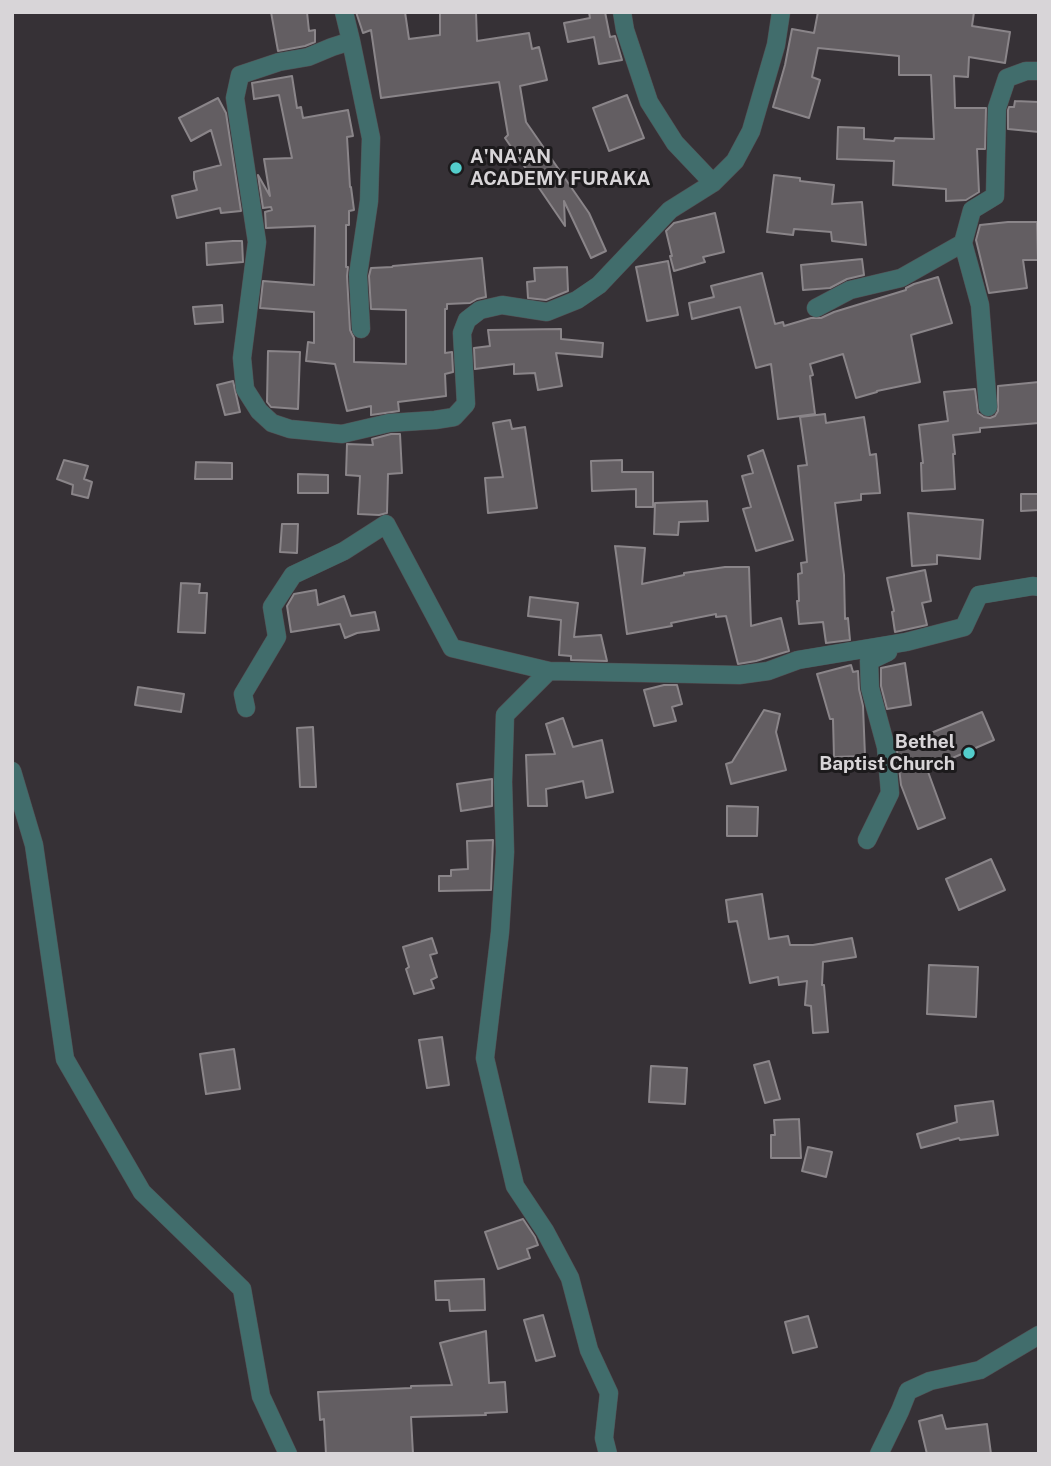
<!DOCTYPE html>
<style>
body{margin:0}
#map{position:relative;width:1051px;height:1466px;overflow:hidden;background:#363136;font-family:"Public Sans",sans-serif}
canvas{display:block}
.frame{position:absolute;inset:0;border:14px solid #d8d5d8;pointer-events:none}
</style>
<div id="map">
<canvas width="1051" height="1466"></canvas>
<div class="frame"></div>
</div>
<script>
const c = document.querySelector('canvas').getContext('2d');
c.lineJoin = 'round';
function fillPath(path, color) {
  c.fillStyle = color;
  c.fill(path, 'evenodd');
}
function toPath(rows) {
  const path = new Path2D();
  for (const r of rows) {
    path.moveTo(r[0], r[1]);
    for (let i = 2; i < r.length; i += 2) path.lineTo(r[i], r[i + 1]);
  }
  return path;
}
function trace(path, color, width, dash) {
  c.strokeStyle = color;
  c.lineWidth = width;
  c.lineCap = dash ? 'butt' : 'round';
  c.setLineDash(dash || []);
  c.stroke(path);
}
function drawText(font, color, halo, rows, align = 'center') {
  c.font = font + ' "Public Sans",sans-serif';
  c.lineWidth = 6;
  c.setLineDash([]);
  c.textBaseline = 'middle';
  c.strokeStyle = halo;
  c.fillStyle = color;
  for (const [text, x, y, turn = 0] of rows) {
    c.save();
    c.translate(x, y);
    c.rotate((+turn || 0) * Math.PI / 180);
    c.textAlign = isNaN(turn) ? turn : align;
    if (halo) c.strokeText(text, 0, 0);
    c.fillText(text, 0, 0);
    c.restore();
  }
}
const building = toPath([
 [271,12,307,12,309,31,315,30,315,42,305,46,278,51,271,12],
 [356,12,405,12,409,39,440,35,440,12,476,12,477,41,529,33,532,49,539,47,547,80,520,86,526,122,589,213,606,251,591,258,564,201,565,226,505,138,508,135,499,82,381,98,371,30,363,33,356,12],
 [589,12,605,12,610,37,615,36,622,60,599,64,594,37,568,42,564,23,590,18,589,12],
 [818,12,974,12,972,26,1010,32,1005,63,969,57,968,77,954,76,955,108,986,108,985,149,977,149,979,192,966,200,946,201,946,189,893,185,894,161,837,159,838,127,864,128,864,139,894,141,895,138,934,139,931,75,899,75,899,56,818,48,812,77,820,80,809,118,773,107,785,65,792,29,814,33,818,12],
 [292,76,297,108,301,107,303,118,348,110,353,136,347,137,350,187,351,187,354,210,349,211,349,225,346,225,346,267,348,267,347,276,350,330,354,338,354,362,406,364,406,310,371,309,369,276,371,268,392,267,393,266,482,258,486,297,477,299,470,303,447,304,447,309,445,309,445,353,452,352,453,372,445,374,446,396,398,402,399,411,371,415,371,406,347,411,335,364,306,361,308,342,314,343,314,312,260,308,263,281,314,285,315,226,266,228,265,212,272,210,271,207,263,208,258,175,270,196,264,159,292,158,279,95,254,99,252,83,292,76],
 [627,95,644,138,609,151,593,108,627,95],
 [218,98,226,113,241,211,221,213,220,208,177,218,172,196,197,190,194,179,194,172,221,165,211,130,191,141,179,118,218,98],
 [1015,101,1039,102,1039,132,1008,129,1008,110,1009,107,1014,107,1015,101],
 [774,175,800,178,800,181,834,185,832,204,862,202,866,245,832,241,831,232,794,229,793,235,767,232,774,175],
 [715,213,724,252,703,257,705,262,674,271,670,256,672,256,666,231,674,223,715,213],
 [1008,222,1037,222,1038,260,1023,260,1027,288,989,293,976,240,980,225,1008,222],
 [233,241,242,241,243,262,207,265,206,243,233,241],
 [862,259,864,275,847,279,830,288,803,290,801,265,862,259],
 [668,261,678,315,647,321,636,267,668,261],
 [567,267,568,291,546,300,528,298,527,282,535,281,534,268,567,267],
 [762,273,775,324,783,322,784,326,811,318,821,318,834,312,906,290,906,288,914,284,938,277,952,323,911,335,920,382,877,391,877,392,856,398,843,354,810,364,813,375,810,376,815,414,778,419,771,364,756,368,740,307,692,319,689,303,714,297,711,286,762,273],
 [222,305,223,322,195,324,193,307,222,305],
 [561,329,561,339,603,343,602,357,556,353,562,386,538,390,535,373,514,374,514,364,475,369,474,348,490,346,488,330,561,329],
 [268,351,300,352,298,409,271,407,267,402,268,351],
 [233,381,240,412,225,415,217,385,233,381],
 [1039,382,1039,423,980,428,980,432,953,435,955,454,953,454,955,489,922,491,921,463,923,463,919,425,948,421,944,392,975,389,978,413,984,417,990,418,995,416,998,411,998,386,1039,382],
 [825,414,826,423,864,417,870,455,876,454,880,493,861,494,861,500,835,503,844,575,845,619,848,618,850,640,826,643,823,622,799,624,797,601,799,601,798,574,802,573,801,563,807,562,798,466,807,465,800,417,825,414],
 [510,420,512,429,525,427,537,508,488,513,485,478,503,477,493,423,510,420],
 [391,434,400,434,402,473,388,474,387,513,379,515,358,514,360,476,346,475,347,444,373,445,372,439,391,434],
 [763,450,793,540,756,551,743,509,751,507,742,476,753,473,748,456,763,450],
 [64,460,88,466,84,479,92,482,88,498,72,494,73,485,57,479,64,460],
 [622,460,622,472,653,472,653,507,636,507,636,489,592,491,591,461,622,460],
 [196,462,232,463,232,479,195,479,196,462],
 [298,474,328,475,328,493,298,493,298,474],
 [1021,494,1039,494,1039,510,1021,511,1021,494],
 [707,501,708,521,679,522,678,535,654,534,655,503,707,501],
 [908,513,983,520,980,559,937,555,937,564,912,566,908,513],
 [282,524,298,524,297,553,280,552,282,524],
 [615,546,645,548,642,584,684,575,684,573,725,567,749,567,751,626,781,618,789,651,756,661,738,664,726,616,716,617,716,614,671,623,672,626,627,634,615,546],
 [925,570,931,601,922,603,927,625,895,632,892,612,894,611,887,578,925,570],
 [181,583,200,584,199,593,207,593,205,633,178,632,181,583],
 [316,590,318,605,344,596,351,616,375,612,379,630,357,633,345,638,340,624,291,632,287,606,294,594,316,590],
 [530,597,578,603,574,637,601,635,607,661,571,660,571,656,559,655,561,620,528,616,530,597],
 [905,663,911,705,887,709,881,686,881,668,905,663],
 [851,665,853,672,858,671,859,689,863,706,865,756,834,757,833,719,830,719,817,674,851,665],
 [664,685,677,685,682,704,672,707,676,721,654,726,644,690,664,685],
 [138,687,184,694,181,712,135,705,138,687],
 [764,710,780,714,776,732,786,770,731,784,726,764,732,762,764,710],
 [982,712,994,740,927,769,945,818,918,829,901,785,896,742,913,736,914,740,982,712],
 [563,718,573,747,602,740,613,792,586,798,583,781,546,789,547,806,528,806,526,755,555,754,546,724,563,718],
 [313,727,316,787,300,787,297,728,313,727],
 [492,779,492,806,461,811,457,784,492,779],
 [727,806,758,807,757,836,727,836,727,806],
 [493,840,491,890,439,891,439,876,451,876,451,870,468,869,467,841,493,840],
 [991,859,1005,890,959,910,946,879,991,859],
 [762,894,769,939,788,936,790,945,813,945,852,938,856,957,823,962,822,985,824,985,828,1032,813,1033,811,1006,805,1005,807,981,779,985,778,977,750,983,737,921,729,922,726,900,762,894],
 [432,938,437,953,430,955,437,977,431,980,434,988,414,994,406,969,409,967,403,947,432,938],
 [929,965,978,967,976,1017,927,1014,929,965],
 [442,1037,449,1085,427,1088,419,1040,442,1037],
 [234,1049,240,1089,206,1094,200,1054,234,1049],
 [769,1061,780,1099,765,1103,754,1065,769,1061],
 [651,1066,687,1068,685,1104,649,1102,651,1066],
 [993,1101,998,1135,960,1140,959,1138,921,1148,917,1134,957,1122,955,1106,993,1101],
 [799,1119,801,1158,771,1158,771,1135,775,1135,774,1120,799,1119],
 [808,1147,832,1152,826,1177,802,1171,808,1147],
 [523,1219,535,1237,538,1245,527,1249,530,1258,498,1269,485,1232,523,1219],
 [484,1279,485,1310,450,1311,449,1300,436,1300,435,1281,484,1279],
 [543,1315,555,1356,536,1361,524,1320,543,1315],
 [808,1316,817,1347,793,1353,785,1322,808,1316],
 [486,1331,489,1383,505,1382,507,1412,485,1413,486,1415,411,1417,413,1454,326,1454,324,1419,320,1420,318,1392,411,1388,411,1386,452,1385,440,1343,486,1331],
 [942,1415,946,1429,987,1424,991,1454,927,1454,919,1421,942,1415]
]);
const minor = toPath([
 [344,12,351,41,332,47,308,57,279,62,240,75,235,98,257,242,242,358,245,389,259,411,272,423,290,429,342,434,389,423,435,420,454,417,466,404,462,333,467,320,480,310,502,305,547,312,577,300,599,285,670,210,713,183,735,161,751,131,776,45,781,12],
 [622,12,625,30,649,102,675,143,713,183],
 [351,41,371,138,369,201,358,275,361,329],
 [816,308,850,290,901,278,963,243],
 [988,407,980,305,963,243,972,210,995,196,997,108,1007,78,1026,71,1039,71],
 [246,708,243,694,277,637,272,607,293,575,344,551,386,524,452,648,549,671],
 [12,771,34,845,65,1059,142,1192,242,1289,261,1396,288,1454],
 [867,840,890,793,886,747,870,688,869,661,888,652],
 [608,1454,604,1438,609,1393,589,1350,570,1278,545,1231,515,1186,485,1058,500,932,505,852,503,782,505,715,549,671,739,675,768,671,798,660,906,642,964,627,979,595,1033,586,1039,587],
 [879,1454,900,1411,908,1391,930,1381,980,1370,1039,1335]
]);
const markers = [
 [456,168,7,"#53cdcb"],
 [969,753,7,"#53cdcb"]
];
const poiNames = [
 ["A'NA'AN",470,157],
 ["ACADEMY FURAKA",470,179],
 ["Bethel",955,742,"right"],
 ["Baptist Church",955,764,"right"]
];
fillPath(building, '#635e62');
trace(building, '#8a8589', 2);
trace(minor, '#534f53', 19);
trace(minor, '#416d6c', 18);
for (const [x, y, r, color] of markers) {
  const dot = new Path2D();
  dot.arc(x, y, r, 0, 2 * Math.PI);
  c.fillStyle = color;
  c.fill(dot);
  trace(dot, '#1c1a1c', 2.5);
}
drawText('bold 19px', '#d8d5d8', '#1c1a1c', poiNames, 'left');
</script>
